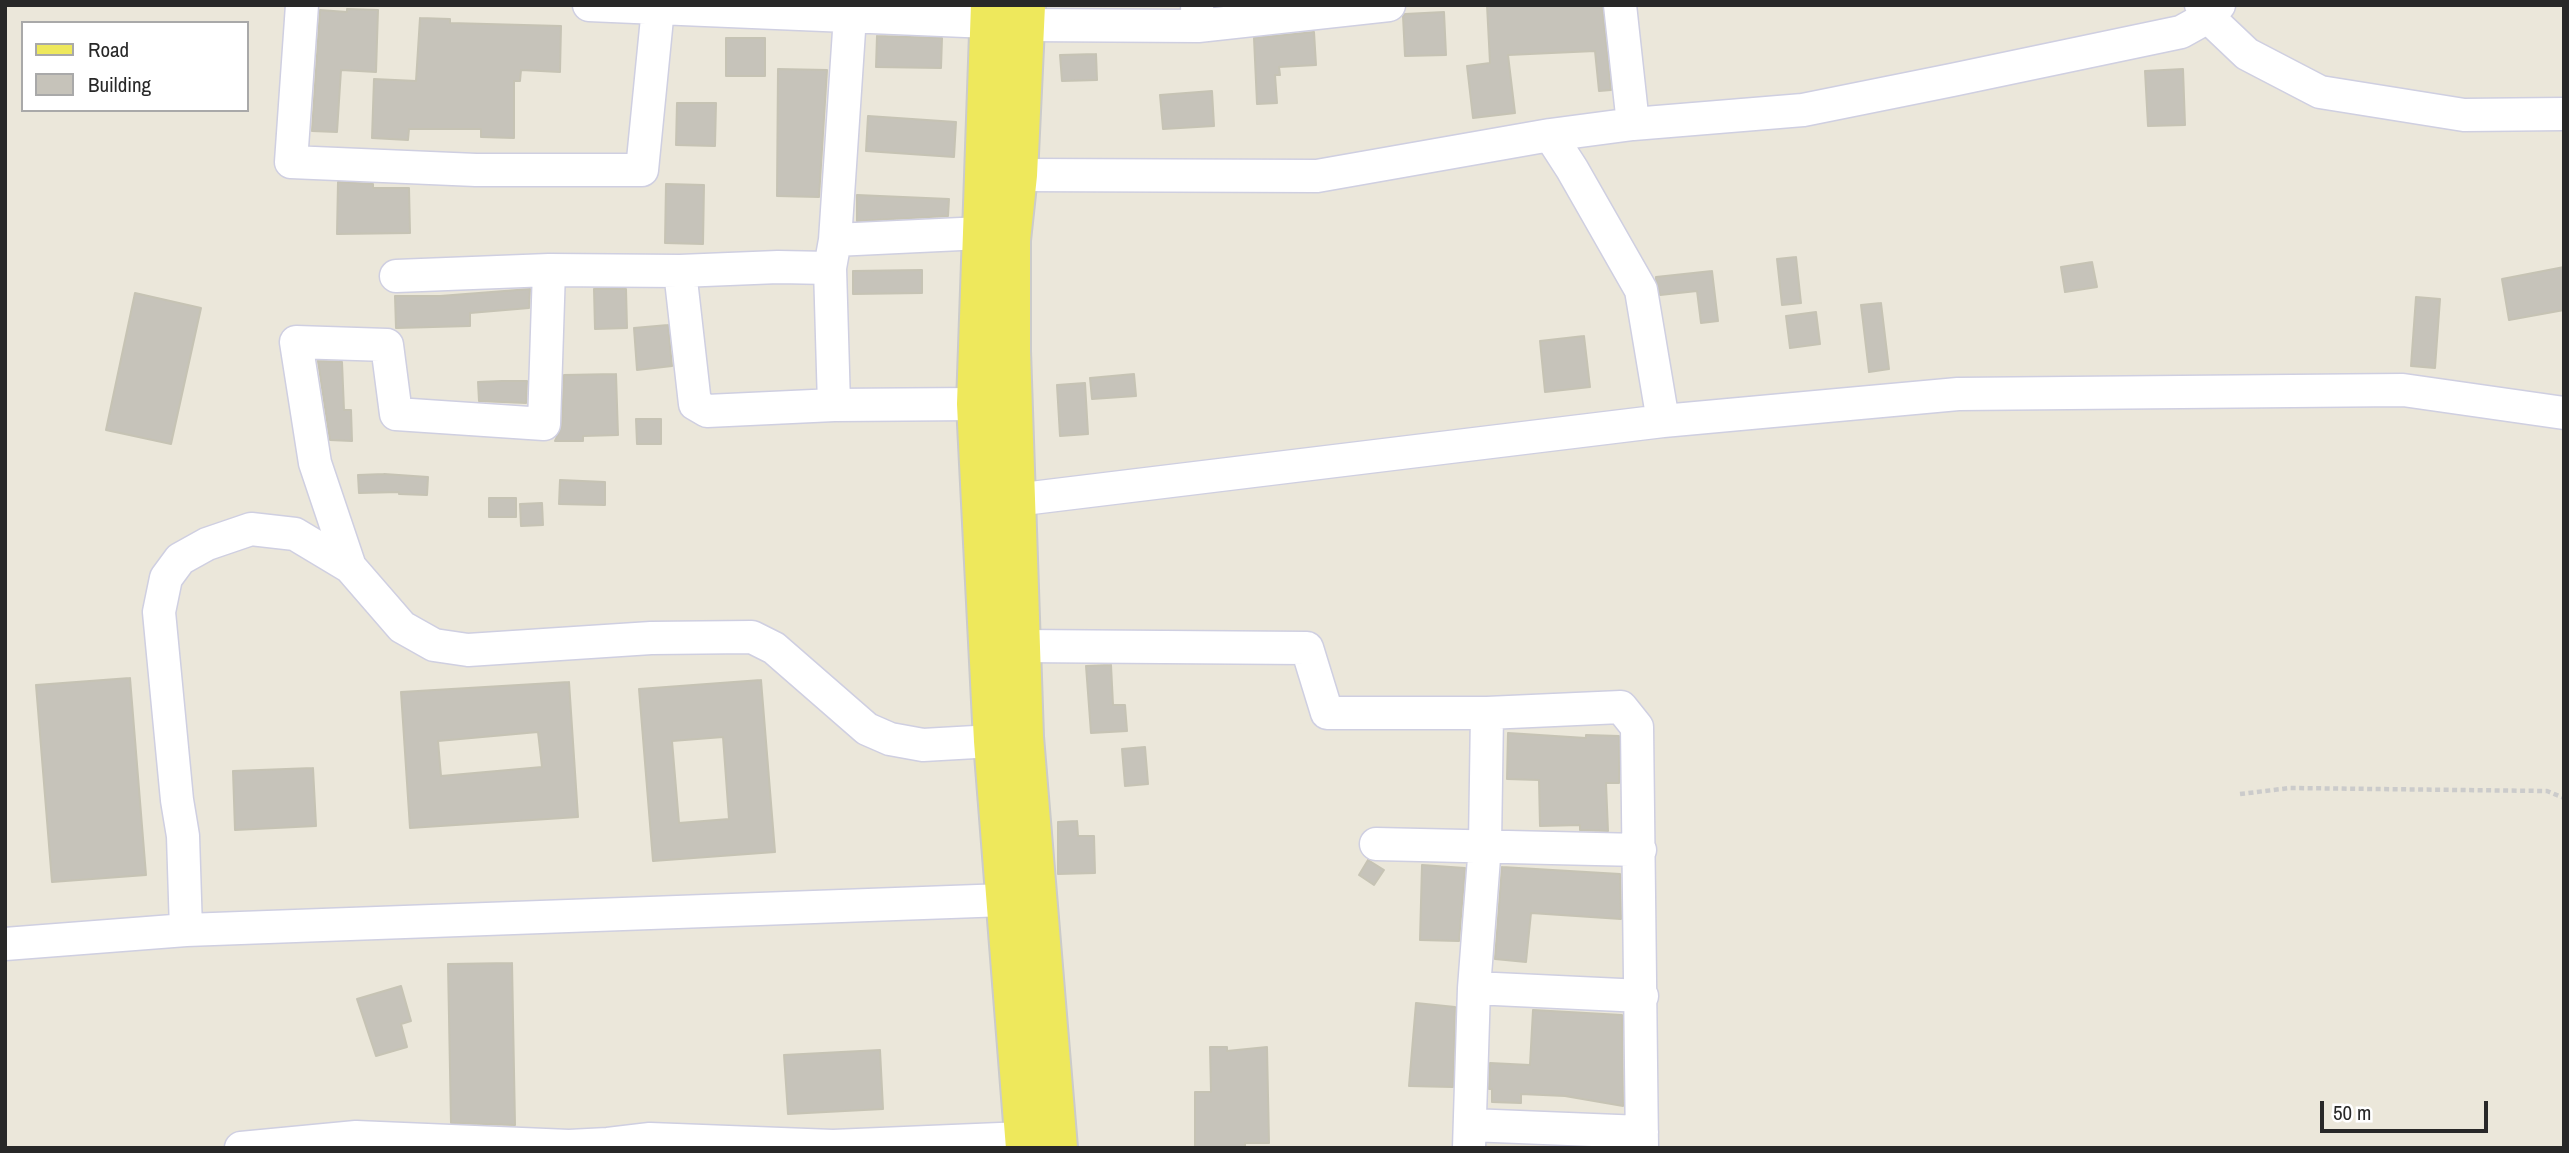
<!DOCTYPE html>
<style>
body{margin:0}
#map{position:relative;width:2569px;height:1153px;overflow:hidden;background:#ebe7da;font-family:"Archivo Narrow",sans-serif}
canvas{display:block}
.frame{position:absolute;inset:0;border:7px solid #282828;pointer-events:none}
.legend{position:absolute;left:21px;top:21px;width:228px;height:91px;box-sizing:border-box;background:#fff;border:2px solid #a9a9a9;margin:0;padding:9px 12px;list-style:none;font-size:21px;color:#282828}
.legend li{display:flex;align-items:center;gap:14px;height:35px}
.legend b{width:35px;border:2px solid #a9a9a9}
.scale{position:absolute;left:2320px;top:1101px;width:168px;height:32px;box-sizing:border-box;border:4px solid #282828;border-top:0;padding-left:9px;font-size:21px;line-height:24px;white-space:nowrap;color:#282828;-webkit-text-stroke:5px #fff;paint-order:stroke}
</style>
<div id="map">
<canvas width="2569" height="1153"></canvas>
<div class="frame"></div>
<ul class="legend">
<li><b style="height:9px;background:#eee85c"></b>Road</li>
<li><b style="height:19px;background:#c6c3ba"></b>Building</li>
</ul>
<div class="scale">50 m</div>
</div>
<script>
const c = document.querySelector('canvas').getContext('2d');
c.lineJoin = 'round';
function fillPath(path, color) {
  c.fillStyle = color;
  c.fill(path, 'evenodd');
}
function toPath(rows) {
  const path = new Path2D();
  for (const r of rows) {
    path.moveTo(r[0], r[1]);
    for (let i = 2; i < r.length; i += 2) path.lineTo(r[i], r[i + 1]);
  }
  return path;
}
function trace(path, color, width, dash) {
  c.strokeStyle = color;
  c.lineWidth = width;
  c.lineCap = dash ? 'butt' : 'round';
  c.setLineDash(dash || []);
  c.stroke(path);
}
const building = toPath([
 [1487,5,1602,5,1611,90,1599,91,1595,51,1508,55,1515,113,1473,118,1467,66,1490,63,1487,5],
 [347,9,378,10,376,72,341,70,337,132,312,131,320,10,347,12,347,9],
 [1444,12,1446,55,1405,56,1403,16,1405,14,1444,12],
 [420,18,450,19,450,23,561,26,560,72,521,70,520,81,514,81,514,138,481,137,481,129,409,129,408,140,372,138,374,79,416,81,420,18],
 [1314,32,1316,65,1279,67,1280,75,1275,75,1277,103,1257,104,1254,38,1314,32],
 [877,36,942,38,941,68,876,67,877,36],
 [726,38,765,38,765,76,726,76,726,38],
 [1096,54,1097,80,1062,81,1060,55,1096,54],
 [778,69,827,70,819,197,777,196,778,69],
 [2183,69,2185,125,2148,126,2145,71,2183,69],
 [1212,91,1214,126,1163,129,1160,95,1212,91],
 [677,103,716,103,715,146,676,145,677,103],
 [868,116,956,122,954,157,866,151,868,116],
 [338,182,373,184,373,188,409,188,410,233,337,234,338,182],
 [666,184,704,185,703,244,665,243,666,184],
 [857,195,949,199,948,216,857,221,857,195],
 [1796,257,1801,303,1782,305,1777,259,1796,257],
 [2092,262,2097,287,2065,292,2061,267,2092,262],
 [2564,267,2564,310,2509,320,2502,279,2564,267],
 [922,270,922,293,853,294,853,271,922,270],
 [1712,271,1718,321,1701,323,1697,291,1660,295,1656,279,1656,277,1712,271],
 [530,289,529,308,470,313,470,326,396,328,395,296,440,296,530,289],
 [594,289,626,289,627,328,595,329,594,289],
 [135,293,201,308,171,444,106,430,135,293],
 [2416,297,2440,299,2435,368,2411,366,2416,297],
 [1881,303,1889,369,1869,372,1861,305,1881,303],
 [1816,312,1820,344,1790,348,1786,316,1816,312],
 [668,325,672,366,637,370,634,328,668,325],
 [1584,336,1590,387,1545,392,1540,341,1584,336],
 [318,361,342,362,344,410,351,410,352,441,330,440,318,361],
 [616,374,618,435,583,436,583,441,555,441,562,425,564,375,616,374],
 [1134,374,1136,396,1092,399,1090,378,1134,374],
 [502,381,527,381,526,403,479,401,478,382,502,381],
 [1085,383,1088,434,1060,436,1057,385,1085,383],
 [636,419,661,419,661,444,637,444,636,419],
 [384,474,428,477,427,495,399,494,399,492,359,493,358,475,384,474],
 [560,480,605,482,605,505,559,504,560,480],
 [489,498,516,498,516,517,489,517,489,498],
 [542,503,543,525,521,526,520,504,542,503],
 [1111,665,1113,705,1125,705,1127,731,1091,733,1086,666,1111,665],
 [130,678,146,875,52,882,36,685,130,678],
 [761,680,775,852,653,861,639,689,761,680],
 [723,737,729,819,679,823,672,741,723,737],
 [569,682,578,817,410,828,401,692,569,682],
 [538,732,542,767,441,776,438,741,538,732],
 [1508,733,1586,738,1586,735,1619,736,1619,783,1606,783,1608,831,1580,830,1580,825,1540,826,1539,780,1507,779,1508,733],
 [1145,747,1148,784,1125,786,1122,749,1145,747],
 [313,768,316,826,235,830,233,771,313,768],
 [1077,821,1078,836,1094,836,1095,873,1058,874,1058,822,1077,821],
 [1368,860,1384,870,1374,885,1359,875,1368,860],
 [1422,865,1465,868,1459,941,1420,940,1422,865],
 [1502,867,1620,874,1621,919,1531,913,1526,962,1495,959,1502,867],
 [512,963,515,1125,451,1123,448,964,512,963],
 [401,986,411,1021,401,1024,407,1047,376,1056,357,999,401,986],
 [1416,1003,1455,1007,1453,1087,1409,1086,1416,1003],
 [1533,1010,1622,1015,1623,1106,1565,1096,1521,1094,1521,1103,1492,1102,1492,1089,1489,1089,1490,1063,1530,1065,1533,1010],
 [1210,1047,1227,1047,1227,1051,1267,1047,1269,1143,1245,1143,1245,1148,1195,1148,1195,1092,1211,1092,1210,1047],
 [880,1050,883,1109,788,1114,784,1055,880,1050]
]);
const path = toPath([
 [2240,794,2290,788,2547,791,2564,798]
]);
const minor = toPath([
 [302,5,291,162,476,170,642,170,658,8,989,22],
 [589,5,658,8,658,5],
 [2201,5,2208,17,2247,54,2320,92,2464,115,2564,114],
 [1025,25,1198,26,1197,5],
 [1198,26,1389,5],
 [1633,124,1803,110,1952,80,2181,32,2208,17,2219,5],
 [1550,135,1572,169,1641,290,1663,421],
 [1018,175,1317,176,1550,135,1633,124,1620,5],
 [835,240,982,233],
 [830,268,778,267,680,271,695,404,707,411,834,405,976,404],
 [396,276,549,270],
 [834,405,830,268,835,240,850,16],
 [1015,500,1663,421,1958,394,2403,390,2564,413],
 [350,567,315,463,296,342,387,345,396,414,544,424,549,270,680,271],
 [1020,646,1307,648,1327,713,1487,713,1621,707,1637,727,1642,1148],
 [1376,844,1640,850],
 [186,930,1005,900],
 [5,944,186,930,183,836,177,800,159,612,166,578,180,559,207,544,251,529,295,534,350,567,402,627,434,645,468,650,651,638,752,637,774,648,867,729,890,739,923,745,993,741],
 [1474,988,1642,996],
 [1470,1125,1642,1132],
 [241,1148,356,1137,569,1146,608,1144,650,1139,833,1146,1024,1138],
 [1469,1148,1474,988,1485,845,1487,713]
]);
const major = toPath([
 [990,5,976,404,993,741,1025,1148],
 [1026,5,1018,175,1011,240,1011,351,1024,737,1058,1148]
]);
fillPath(building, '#c6c3ba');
trace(building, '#c6c3b4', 2);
trace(minor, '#cfcfe1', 35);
trace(major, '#cbcbcb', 42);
trace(path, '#cbcbcb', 4.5, [5, 3.5]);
trace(minor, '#fff', 32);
trace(major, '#eee85c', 38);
</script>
